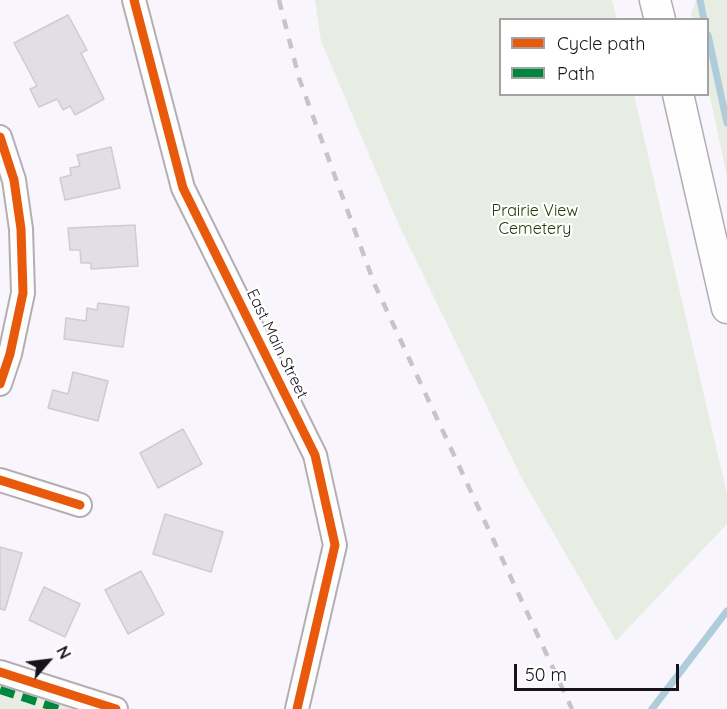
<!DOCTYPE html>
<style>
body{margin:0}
#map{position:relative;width:727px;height:709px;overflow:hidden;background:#f9f5fc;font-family:Quicksand,sans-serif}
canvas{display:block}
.legend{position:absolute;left:499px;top:18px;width:210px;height:78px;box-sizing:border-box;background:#fff;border:2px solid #a2a1a3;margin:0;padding:8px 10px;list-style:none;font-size:18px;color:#17131a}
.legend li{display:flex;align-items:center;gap:12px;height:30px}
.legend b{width:30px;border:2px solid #a2a1a3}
.north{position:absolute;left:18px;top:631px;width:60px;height:60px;-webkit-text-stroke:4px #fff;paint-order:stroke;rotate:62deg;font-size:16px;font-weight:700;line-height:24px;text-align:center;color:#17131a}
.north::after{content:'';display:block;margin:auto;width:21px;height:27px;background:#17131a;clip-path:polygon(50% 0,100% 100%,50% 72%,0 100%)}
.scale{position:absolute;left:514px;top:664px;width:165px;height:27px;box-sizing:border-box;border:3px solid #17131a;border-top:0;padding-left:8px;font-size:18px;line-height:21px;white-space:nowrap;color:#17131a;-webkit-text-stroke:4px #fff;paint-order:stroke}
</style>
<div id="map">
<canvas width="727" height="709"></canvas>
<ul class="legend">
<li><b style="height:8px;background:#e8590c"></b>Cycle path</li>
<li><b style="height:8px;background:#00873e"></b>Path</li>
</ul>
<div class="north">N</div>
<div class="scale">50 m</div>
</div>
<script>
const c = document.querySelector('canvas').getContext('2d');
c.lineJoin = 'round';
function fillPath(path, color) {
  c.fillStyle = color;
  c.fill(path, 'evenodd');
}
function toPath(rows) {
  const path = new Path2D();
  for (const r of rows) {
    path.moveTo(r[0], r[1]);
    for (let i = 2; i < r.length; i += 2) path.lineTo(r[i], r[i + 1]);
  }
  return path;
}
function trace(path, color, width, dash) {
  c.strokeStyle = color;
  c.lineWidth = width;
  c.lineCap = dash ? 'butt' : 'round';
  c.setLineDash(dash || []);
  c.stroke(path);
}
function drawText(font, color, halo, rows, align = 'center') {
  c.font = font + ' Quicksand,sans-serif';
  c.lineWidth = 4.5;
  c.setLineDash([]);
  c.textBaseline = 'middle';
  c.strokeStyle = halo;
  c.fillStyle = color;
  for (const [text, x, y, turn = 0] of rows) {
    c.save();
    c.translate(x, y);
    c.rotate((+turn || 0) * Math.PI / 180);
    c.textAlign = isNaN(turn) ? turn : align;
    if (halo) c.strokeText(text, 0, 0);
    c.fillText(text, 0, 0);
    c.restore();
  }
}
const green = toPath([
 [315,0,612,0,617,19,500,20,500,94,634,95,727,494,727,524,616,641,520,475,398,223,321,41],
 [696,0,727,0,727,177,708,87,708,20,693,19,691,13],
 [0,686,72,709,0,709]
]);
const stream = toPath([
 [700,0,704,20],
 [708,35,727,123],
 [652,709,727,611]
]);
const building = toPath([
 [68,15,87,50,81,53,104,99,75,115,70,106,63,110,57,99,39,107,30,89,37,86,14,43,68,15],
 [111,147,120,188,65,200,60,178,71,175,70,168,80,166,77,155,111,147],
 [135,225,138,266,91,269,91,263,81,263,80,250,70,250,68,228,135,225],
 [98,303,129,307,123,347,64,339,66,318,86,321,87,308,97,310,98,303],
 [73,372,108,381,98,421,48,408,53,390,68,394,73,372],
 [183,429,202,464,158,488,140,453,183,429],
 [165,514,223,532,211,572,153,554,165,514],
 [0,547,22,553,5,610,0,609,0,547],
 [141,571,164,614,128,634,105,590,141,571],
 [44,587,80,604,65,637,29,620,44,587]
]);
const minor = toPath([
 [134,0,183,188,315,455,335,545,297,709],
 [0,137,14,180,21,229,23,293,10,354,0,384],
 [0,480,80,505],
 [0,672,116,709]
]);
const major = toPath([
 [655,0,660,20],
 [678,94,727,308]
]);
const rail = toPath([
 [279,0,299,78,374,283,572,709]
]);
const quiet = toPath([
 [0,690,59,709]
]);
const cycleway = toPath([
 [134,0,183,188,315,455,335,545,297,709],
 [0,137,14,180,21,229,23,293,10,354,0,384],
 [0,480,80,505],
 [0,672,116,709]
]);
const parkNames = [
 ["Prairie View",535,211],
 ["Cemetery",535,229]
];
const streetNames = [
 ["East Main Street",277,344,64]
];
fillPath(green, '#e7ede3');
trace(stream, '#afccda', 7);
fillPath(building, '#e2dde7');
trace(building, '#cecbd2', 1.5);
trace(minor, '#b2aeb4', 26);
trace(major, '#b2aeb4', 33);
trace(minor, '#fefeff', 22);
trace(major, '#fefeff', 30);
trace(rail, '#c5c4c6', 4.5, [10, 10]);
trace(quiet, '#00873e', 8, [15, 8]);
trace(cycleway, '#e8590c', 9);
drawText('16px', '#213b06', '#fff', parkNames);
drawText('16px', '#17131a', '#fff', streetNames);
</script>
